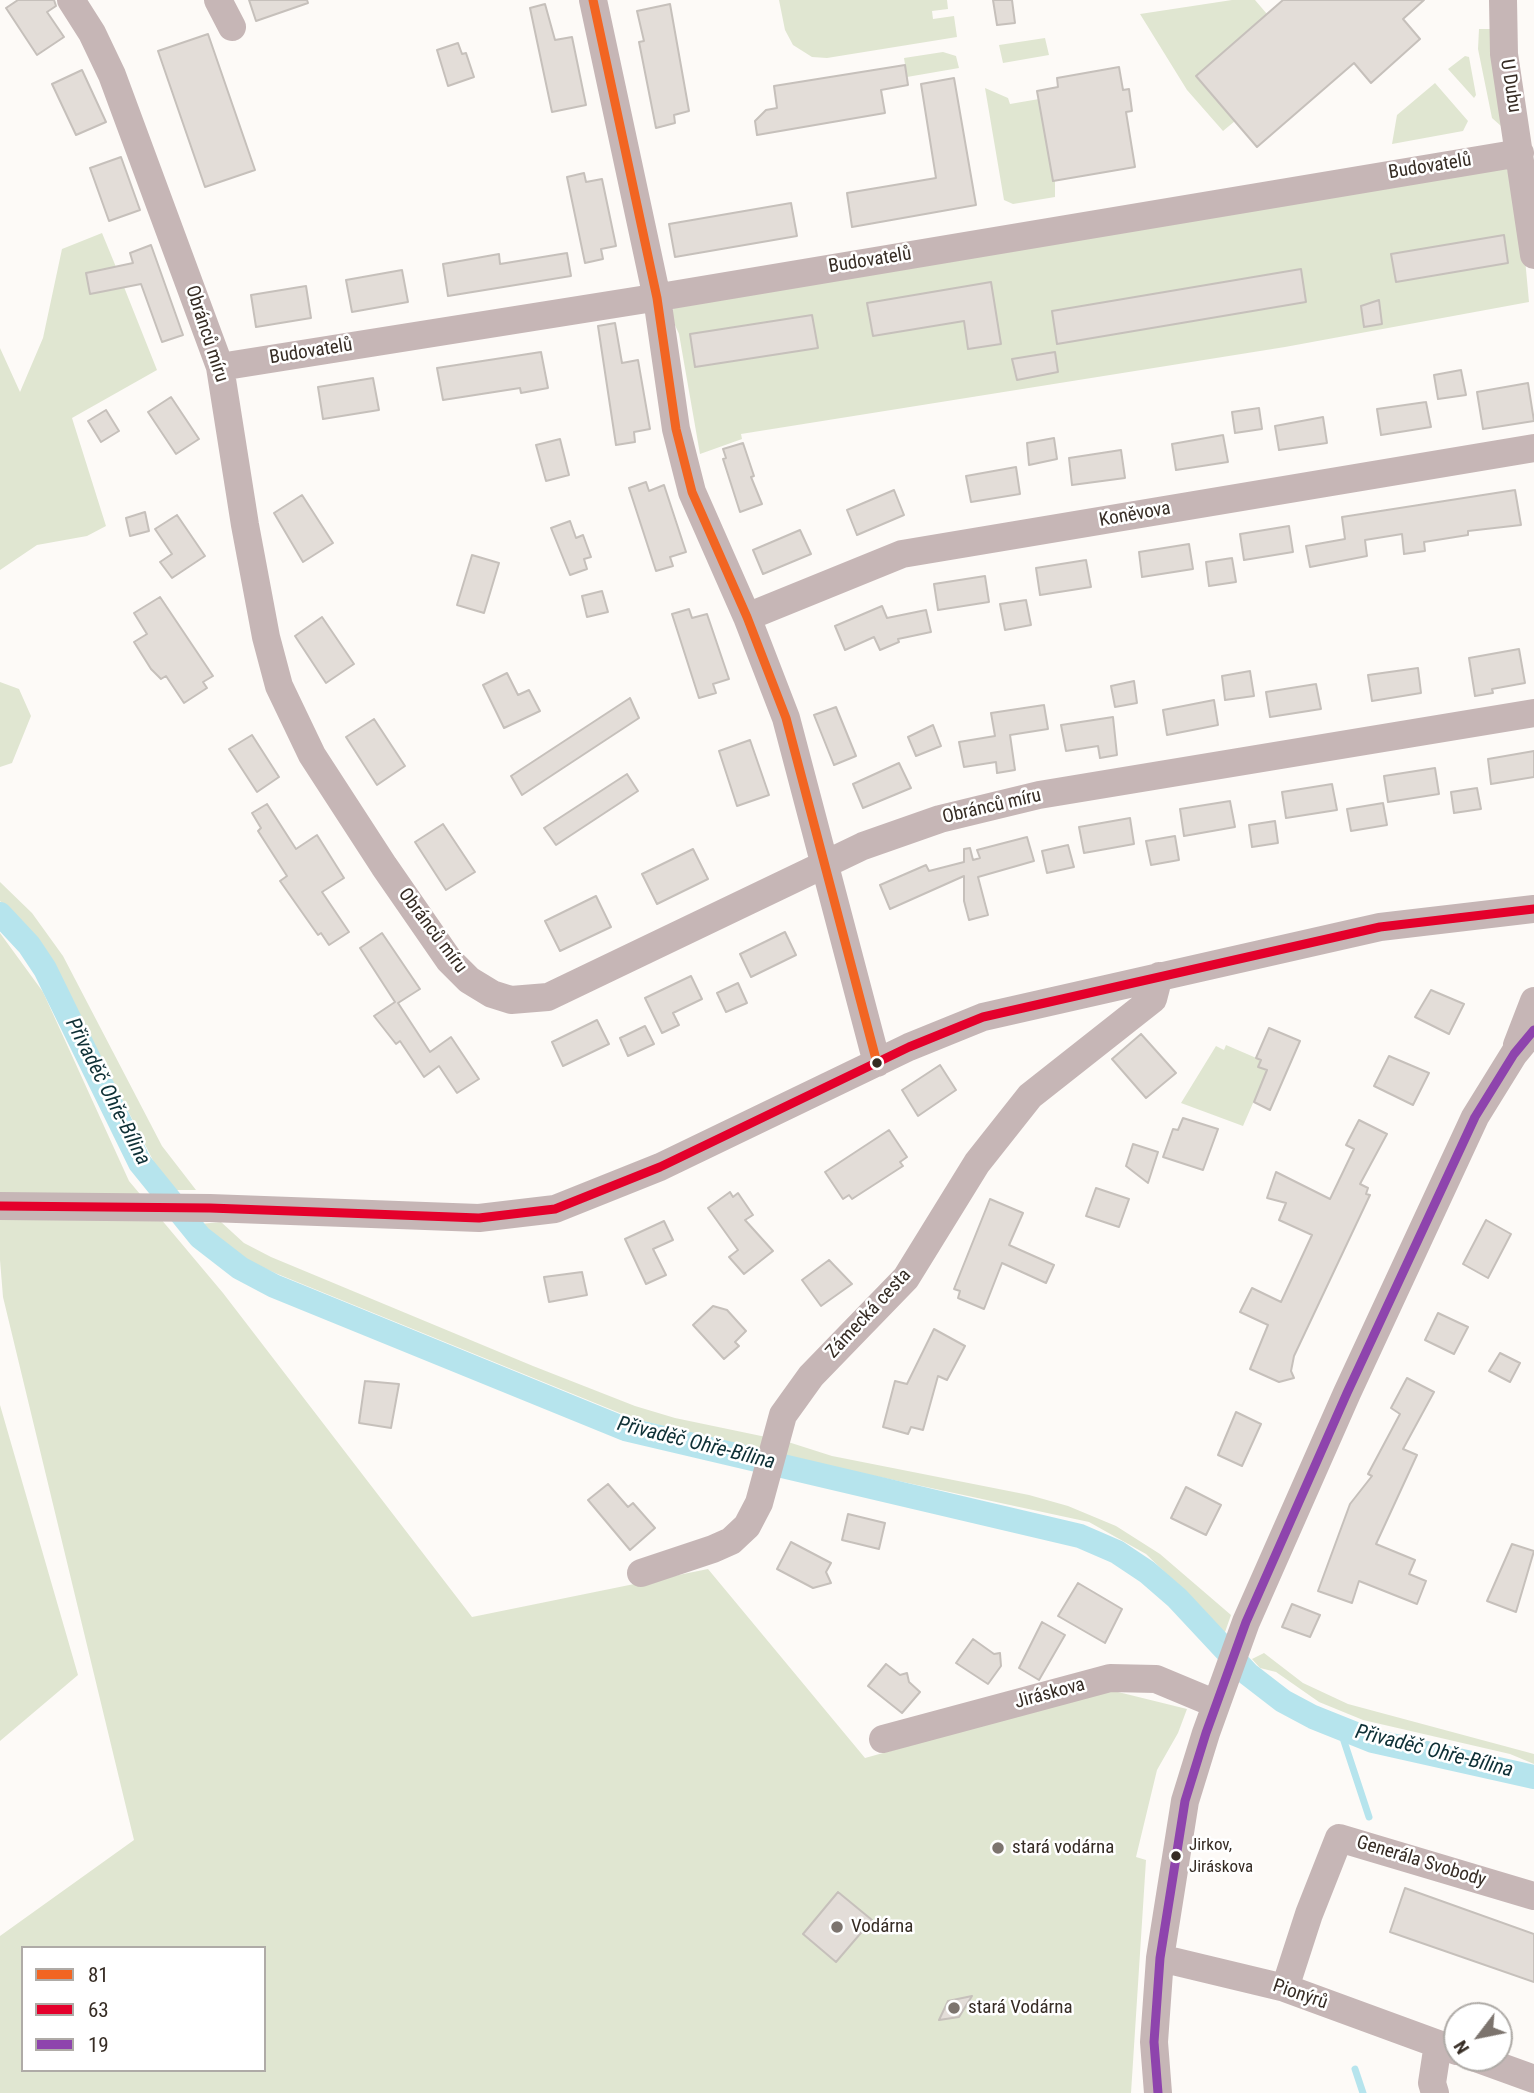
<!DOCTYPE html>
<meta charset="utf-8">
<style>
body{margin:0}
#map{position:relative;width:1534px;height:2093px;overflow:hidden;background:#fdfaf7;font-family:"Roboto Condensed",sans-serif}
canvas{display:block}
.legend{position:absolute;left:21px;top:1946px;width:245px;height:126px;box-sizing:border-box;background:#fff;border:2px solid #afaba7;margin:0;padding:9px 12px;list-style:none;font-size:21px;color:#362c24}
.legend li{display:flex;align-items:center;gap:14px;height:35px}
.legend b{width:35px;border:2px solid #afaba7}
.north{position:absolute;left:1443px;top:2002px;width:70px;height:70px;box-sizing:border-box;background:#fff;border:2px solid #afaba7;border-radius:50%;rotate:238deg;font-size:19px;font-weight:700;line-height:28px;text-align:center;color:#362c24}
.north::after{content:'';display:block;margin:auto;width:24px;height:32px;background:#7c746e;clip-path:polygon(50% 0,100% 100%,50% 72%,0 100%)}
</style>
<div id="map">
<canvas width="1534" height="2093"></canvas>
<ul class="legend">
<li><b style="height:9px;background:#f26522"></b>81</li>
<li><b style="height:9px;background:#e4002b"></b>63</li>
<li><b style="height:9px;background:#8e44ad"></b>19</li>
</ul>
<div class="north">N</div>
</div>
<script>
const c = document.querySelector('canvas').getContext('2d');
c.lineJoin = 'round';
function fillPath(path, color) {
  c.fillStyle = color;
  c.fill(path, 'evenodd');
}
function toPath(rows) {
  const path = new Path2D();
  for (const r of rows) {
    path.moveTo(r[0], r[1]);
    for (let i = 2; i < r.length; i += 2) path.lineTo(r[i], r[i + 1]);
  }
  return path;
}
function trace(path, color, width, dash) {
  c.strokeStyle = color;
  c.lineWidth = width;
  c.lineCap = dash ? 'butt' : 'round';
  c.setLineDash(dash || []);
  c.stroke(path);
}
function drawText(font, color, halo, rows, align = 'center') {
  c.font = font + ' "Roboto Condensed",sans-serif';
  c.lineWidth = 5;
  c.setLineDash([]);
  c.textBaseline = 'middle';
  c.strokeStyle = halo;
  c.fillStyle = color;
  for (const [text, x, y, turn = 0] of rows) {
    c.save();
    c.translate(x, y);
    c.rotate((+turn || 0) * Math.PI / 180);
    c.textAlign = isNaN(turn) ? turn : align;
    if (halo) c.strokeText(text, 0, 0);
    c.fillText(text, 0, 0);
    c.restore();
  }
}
const green = toPath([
 [779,0,947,0,948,9,932,11,933,19,954,16,957,37,827,58,812,57,793,45,785,30],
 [1232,0,1255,0,1267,14,1196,76,1235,121,1223,131,1187,90,1140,14],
 [1479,29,1491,29,1501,126,1492,118,1478,49],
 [1045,38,1049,55,1003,63,999,45],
 [943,52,956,56,959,68,907,77,904,58],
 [1465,56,1469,57,1476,95,1474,98,1448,69],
 [1435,83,1468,121,1463,131,1392,144,1397,115],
 [985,88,1008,98,1010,104,1039,99,1055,181,1055,197,1013,204,1004,200],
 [1507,168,1522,226,1529,302,1285,347,741,434,742,439,700,454,679,334,670,314,676,305],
 [102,233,116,267,111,290,124,287,157,370,72,418,106,526,87,536,37,545,0,570,0,348,20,392,43,338,62,249],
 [0,682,19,689,31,716,12,763,0,767],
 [0,882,32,913,63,956,162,1146,196,1190,168,1190,50,957,0,901],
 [0,933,43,992,129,1181,223,1293,472,1617,708,1569,865,1758,1110,1690,1187,1709,1178,1733,1157,1770,1136,1857,1146,1860,1131,2093,0,2093,0,1936,134,1840,3,1297,0,1260],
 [23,1948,264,1948,264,2070,23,2070],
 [1226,1045,1261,1060,1258,1067,1267,1071,1243,1126,1181,1103,1216,1046,1224,1050],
 [221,1222,244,1243,271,1257,533,1366,635,1406,675,1418,766,1437,761,1451,632,1418,275,1273,249,1261,200,1224],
 [0,1405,78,1675,0,1741],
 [785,1441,832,1456,1029,1495,1068,1506,1116,1526,1160,1554,1231,1615,1224,1635,1206,1612,1146,1554,1089,1522,782,1456],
 [1264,1653,1303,1683,1348,1704,1534,1754,1534,1764,1510,1754,1363,1720,1319,1702,1276,1672,1260,1668,1252,1659]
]);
const stream = toPath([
 [1340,1729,1369,1817],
 [1355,2069,1363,2093]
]);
const canal = toPath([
 [0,914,29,945,45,969,140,1163,200,1237,240,1268,274,1286,625,1429,1080,1536,1117,1552,1147,1572,1177,1598,1248,1674,1283,1701,1313,1717,1373,1741,1534,1777]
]);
const building = toPath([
 [18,0,54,0,56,6,47,12,64,37,37,55,6,8,18,0],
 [249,0,307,0,308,3,256,21,249,0],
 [993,0,1012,0,1015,23,997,25,993,0],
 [1283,0,1424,0,1403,19,1420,39,1371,83,1354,63,1257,147,1196,76,1283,0],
 [545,4,555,40,572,37,586,105,552,112,530,8,545,4],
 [670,4,689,111,674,115,675,123,656,128,639,42,644,41,637,11,670,4],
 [208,34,255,170,205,187,158,51,208,34],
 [458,43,462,54,466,53,474,77,448,86,437,50,458,43],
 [905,65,908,85,881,90,885,113,757,135,755,121,766,110,777,108,774,86,905,65],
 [1119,67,1123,90,1129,89,1132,111,1126,112,1135,167,1053,181,1037,91,1058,87,1057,78,1119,67],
 [82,70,106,122,76,135,52,84,82,70],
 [954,78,976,205,852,227,847,193,936,178,921,84,954,78],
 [121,157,140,210,109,221,90,168,121,157],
 [584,173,586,182,602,179,616,246,601,249,603,259,585,263,567,177,584,173],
 [791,203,797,236,675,257,669,224,791,203],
 [1504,235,1508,263,1396,282,1391,254,1504,235],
 [151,245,183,335,162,342,141,284,90,294,86,273,133,263,130,253,151,245],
 [567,253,571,276,448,296,443,264,499,254,500,264,567,253],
 [1301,269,1306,302,1057,344,1052,311,1301,269],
 [402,270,408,302,352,312,346,280,402,270],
 [991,282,1001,344,968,349,964,321,873,336,867,303,991,282],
 [306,286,311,318,256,327,251,295,306,286],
 [1379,300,1382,324,1364,327,1361,306,1379,300],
 [812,315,818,348,695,367,690,334,812,315],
 [615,323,622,363,638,360,650,429,634,432,635,442,616,445,598,326,615,323],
 [541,352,548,388,521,393,520,388,443,400,437,368,541,352],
 [1055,352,1058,372,1017,380,1012,359,1055,352],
 [1461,370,1466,395,1438,399,1434,375,1461,370],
 [373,378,379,410,323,419,318,387,373,378],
 [1528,383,1534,421,1483,429,1477,392,1528,383],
 [171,397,199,439,176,454,148,412,171,397],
 [1426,402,1431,427,1381,435,1377,409,1426,402],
 [1259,408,1262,429,1235,433,1232,412,1259,408],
 [106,410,119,431,101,442,88,421,106,410],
 [1323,417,1327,443,1279,450,1275,426,1323,417],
 [1223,435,1228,462,1176,470,1172,444,1223,435],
 [1054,438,1057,459,1029,465,1027,443,1054,438],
 [560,439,569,475,546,481,536,445,560,439],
 [743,443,754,476,751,477,762,504,740,512,723,459,726,458,723,449,743,443],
 [1121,450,1125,478,1072,485,1069,458,1121,450],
 [1016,467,1020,494,971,502,966,476,1016,467],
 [646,482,649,491,664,485,686,552,670,557,673,566,656,571,629,488,646,482],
 [894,490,904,515,857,535,847,510,894,490],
 [1515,490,1521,525,1468,531,1468,535,1424,542,1425,551,1404,554,1402,534,1365,540,1367,556,1310,567,1306,546,1345,539,1342,517,1515,490],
 [302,495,333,543,303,562,274,513,302,495],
 [145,512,149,531,130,536,126,518,145,512],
 [177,515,205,556,172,578,160,562,172,554,155,529,177,515],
 [570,521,576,538,583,535,591,557,584,559,587,569,570,575,551,528,570,521],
 [1289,526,1293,552,1244,560,1240,534,1289,526],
 [800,530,811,554,763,574,753,550,800,530],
 [1189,544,1193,569,1142,577,1139,552,1189,544],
 [472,555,499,563,484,613,457,605,472,555],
 [1232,558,1236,582,1209,586,1206,562,1232,558],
 [1086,560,1091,587,1040,595,1036,568,1086,560],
 [985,576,989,602,938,610,934,584,985,576],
 [602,591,608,612,587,617,582,596,602,591],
 [160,597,213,676,203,682,207,688,184,703,166,676,161,679,151,669,134,642,147,634,134,613,160,597],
 [1026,600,1031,625,1005,630,1000,604,1026,600],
 [882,606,887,618,926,610,931,632,898,639,899,642,880,650,874,637,845,650,835,626,882,606],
 [689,609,692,618,707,614,729,679,713,684,716,693,699,698,672,614,689,609],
 [322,617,354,664,326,683,295,636,322,617],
 [1519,649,1525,683,1492,689,1493,693,1475,696,1469,658,1519,649],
 [1418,668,1421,693,1372,701,1368,675,1418,668],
 [1250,671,1254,696,1225,700,1222,676,1250,671],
 [507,673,518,695,529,690,540,711,504,728,483,685,507,673],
 [1134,681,1137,703,1115,707,1111,686,1134,681],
 [1316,684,1321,709,1270,717,1266,692,1316,684],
 [630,698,639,718,522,795,511,776,630,698],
 [1214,700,1218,725,1167,735,1163,710,1214,700],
 [1044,705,1048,729,1010,735,1015,770,997,773,996,762,964,767,959,742,995,736,991,713,1044,705],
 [836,707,856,756,834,765,814,715,836,707],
 [1113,717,1117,755,1100,758,1098,746,1066,751,1061,725,1113,717],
 [374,719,405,766,377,785,346,737,374,719],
 [933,725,941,746,916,756,908,737,933,725],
 [252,735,279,777,257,792,229,749,252,735],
 [750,740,769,795,737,806,719,751,750,740],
 [1534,751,1534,777,1491,784,1488,759,1534,751],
 [899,763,911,788,863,808,853,784,899,763],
 [1435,768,1439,794,1388,802,1384,776,1435,768],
 [627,774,638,791,556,845,544,828,627,774],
 [1332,784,1337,810,1286,818,1282,792,1332,784],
 [1477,788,1481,809,1454,813,1451,792,1477,788],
 [1230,801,1235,827,1184,836,1180,809,1230,801],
 [1383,803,1387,825,1351,831,1347,809,1383,803],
 [267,804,296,849,317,835,344,878,322,892,349,932,329,945,321,933,318,935,280,881,287,876,258,831,261,828,252,813,267,804],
 [1130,818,1134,844,1084,853,1079,827,1130,818],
 [1275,821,1278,843,1252,847,1249,825,1275,821],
 [443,824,475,872,446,890,415,842,443,824],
 [1175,836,1179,860,1151,865,1146,841,1175,836],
 [1027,837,1034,861,978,877,988,915,969,920,964,901,964,876,890,909,880,885,926,865,929,871,964,862,964,849,970,848,973,860,980,858,977,850,1027,837],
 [1068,845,1074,867,1047,873,1042,851,1068,845],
 [693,849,708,879,657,904,642,874,693,849],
 [596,896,611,927,560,951,545,921,596,896],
 [785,932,796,955,751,977,740,954,785,932],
 [382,933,420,989,398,1003,430,1052,451,1037,479,1079,457,1093,439,1066,424,1077,400,1041,396,1044,374,1016,395,1002,360,948,382,933],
 [691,976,702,999,673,1013,679,1025,662,1033,645,998,691,976],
 [738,983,747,1003,726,1012,717,993,738,983],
 [1431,990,1464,1004,1449,1034,1415,1017,1431,990],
 [597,1020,609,1044,563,1066,552,1042,597,1020],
 [645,1026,654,1044,628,1056,620,1038,645,1026],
 [1269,1028,1300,1041,1270,1110,1254,1102,1267,1070,1258,1067,1261,1060,1256,1058,1269,1028],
 [1141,1034,1176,1073,1146,1098,1112,1059,1141,1034],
 [1389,1056,1429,1073,1413,1105,1374,1086,1389,1056],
 [940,1065,956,1090,918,1116,902,1090,940,1065],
 [1183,1118,1218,1129,1203,1170,1163,1157,1173,1129,1178,1130,1183,1118],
 [1359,1120,1387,1134,1360,1184,1368,1188,1366,1194,1370,1195,1294,1356,1291,1371,1294,1378,1279,1382,1250,1369,1268,1325,1240,1312,1252,1288,1281,1302,1312,1235,1279,1220,1286,1203,1267,1198,1276,1172,1330,1199,1354,1149,1346,1145,1359,1120],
 [889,1130,907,1157,900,1162,903,1166,852,1199,849,1195,843,1199,825,1172,889,1130],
 [1133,1144,1158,1152,1148,1183,1126,1166,1133,1144],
 [1096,1188,1129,1199,1119,1227,1086,1216,1096,1188],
 [730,1192,733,1197,738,1193,753,1215,745,1220,773,1251,744,1274,729,1257,738,1250,708,1208,730,1192],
 [990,1199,1023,1213,1009,1245,1054,1265,1046,1283,1002,1263,984,1309,958,1298,960,1291,954,1289,990,1199],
 [1486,1220,1511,1234,1488,1278,1463,1264,1486,1220],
 [664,1221,673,1240,653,1249,666,1275,646,1284,625,1239,664,1221],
 [829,1260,852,1284,821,1306,802,1280,829,1260],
 [582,1272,587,1295,549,1302,544,1277,582,1272],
 [713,1306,727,1310,746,1331,735,1342,739,1346,724,1359,693,1325,713,1306],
 [1438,1313,1468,1327,1454,1354,1425,1340,1438,1313],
 [934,1329,965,1346,947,1380,938,1376,923,1430,911,1427,908,1434,883,1427,895,1381,907,1384,934,1329],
 [1500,1353,1520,1363,1510,1382,1489,1371,1500,1353],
 [1407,1378,1434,1392,1403,1449,1417,1455,1376,1544,1415,1560,1409,1574,1426,1581,1417,1604,1359,1581,1352,1603,1318,1591,1350,1504,1372,1476,1368,1474,1400,1414,1391,1408,1407,1378],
 [365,1381,399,1384,391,1428,359,1423,365,1381],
 [1236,1412,1261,1424,1242,1466,1218,1455,1236,1412],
 [608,1484,628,1507,633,1503,655,1528,630,1550,588,1500,608,1484],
 [1186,1487,1221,1505,1206,1535,1171,1518,1186,1487],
 [848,1514,885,1523,879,1549,842,1540,848,1514],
 [791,1542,831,1563,826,1572,831,1583,813,1588,777,1569,791,1542],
 [1512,1544,1534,1551,1516,1612,1487,1601,1512,1544],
 [1078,1583,1122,1609,1105,1643,1058,1616,1078,1583],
 [1292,1604,1320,1615,1310,1637,1282,1627,1292,1604],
 [1042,1622,1065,1635,1039,1680,1019,1668,1042,1622],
 [973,1639,994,1654,1000,1653,1001,1666,988,1684,956,1663,973,1639],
 [886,1664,900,1675,907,1673,909,1682,920,1692,902,1713,868,1686,886,1664],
 [1405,1888,1534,1934,1534,1982,1390,1932,1405,1888],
 [838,1892,872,1920,836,1962,803,1934,838,1892],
 [972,1996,959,2017,939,2020,948,2001,972,1996]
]);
const minor = toPath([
 [71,0,92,33,112,75,220,367,245,525,266,637,279,686,312,755,384,866,449,960,469,980,492,994,511,1000,548,997,863,846,940,819,1039,795,1534,713],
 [218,0,232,27],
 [593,0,657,298,676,429,692,492,747,617,786,718,877,1063],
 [1503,0,1504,54,1534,255],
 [220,367,672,295,1520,153],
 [747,617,902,554,1534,448],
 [1517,1045,1534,1001],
 [0,1206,210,1208,479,1218,555,1209,660,1167,909,1047,983,1017,1380,927,1534,909],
 [641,1573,713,1549,731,1541,747,1526,759,1503,783,1415,811,1376,906,1278,977,1163,1030,1096,1153,999,1159,976],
 [883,1739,1110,1678,1156,1679,1216,1704],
 [1160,1958,1285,1988,1457,2051],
 [1285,1988,1309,1914,1339,1838,1534,1896],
 [1476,2058,1534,2079],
 [1158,2093,1154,2042,1160,1958,1185,1801,1206,1733,1246,1622,1347,1393,1475,1117,1514,1054,1534,1030],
 [1435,2093,1432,2083,1438,2044]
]);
const bus1 = toPath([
 [593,0,657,298,676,429,692,492,747,617,786,718,877,1063]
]);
const bus2 = toPath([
 [0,1206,210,1208,479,1218,555,1209,660,1167,909,1047,983,1017,1380,927,1534,909]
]);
const bus3 = toPath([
 [1158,2093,1154,2042,1160,1958,1185,1801,1206,1733,1246,1622,1347,1393,1475,1117,1514,1054,1534,1030]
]);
const markers = [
 [877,1063,6,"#362c24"],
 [998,1848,7,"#7c746e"],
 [1176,1856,6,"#362c24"],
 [837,1927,7,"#7c746e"],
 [954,2008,7,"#7c746e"]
];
const busNames = [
 ["Jirkov,",1189,1846],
 ["Jiráskova",1189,1868]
];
const streetNames = [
 ["U Dubu",1510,86,81],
 ["Budovatelů",1430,167,-9],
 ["Budovatelů",870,261,-9],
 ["Obránců míru",206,334,72],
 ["Budovatelů",311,352,-9],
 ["Koněvova",1135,515,-10],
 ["Obránců míru",992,807,-13],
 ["Obránců míru",432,931,53],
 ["Zámecká cesta",869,1314,-47],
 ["Jiráskova",1050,1694,-15],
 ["Generála Svobody",1421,1862,17],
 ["Pionýrů",1300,1995,19]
];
const poiNames = [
 ["stará vodárna",1012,1848],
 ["Vodárna",851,1927],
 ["stará Vodárna",968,2008]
];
const waterNames = [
 ["Přivaděč Ohře-Bílina",107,1092,63],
 ["Přivaděč Ohře-Bílina",696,1444,14],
 ["Přivaděč Ohře-Bílina",1434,1752,14]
];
fillPath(green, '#e0e6d1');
trace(stream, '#b6e4ed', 7);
trace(canal, '#b6e4ed', 24);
fillPath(building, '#e3ddd8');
trace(building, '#c6c0bb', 2);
trace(minor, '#c6b6b6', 28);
trace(bus1, '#f26522', 9);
trace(bus2, '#e4002b', 9);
trace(bus3, '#8e44ad', 9);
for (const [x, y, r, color] of markers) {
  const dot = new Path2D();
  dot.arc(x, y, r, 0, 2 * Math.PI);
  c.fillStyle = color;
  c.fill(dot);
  trace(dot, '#fff', 2.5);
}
drawText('17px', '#362c24', '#fff', busNames, 'left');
drawText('19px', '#362c24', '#fff', streetNames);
drawText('19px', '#362c24', '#fff', poiNames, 'left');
drawText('italic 21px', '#0e3036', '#fff', waterNames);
</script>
